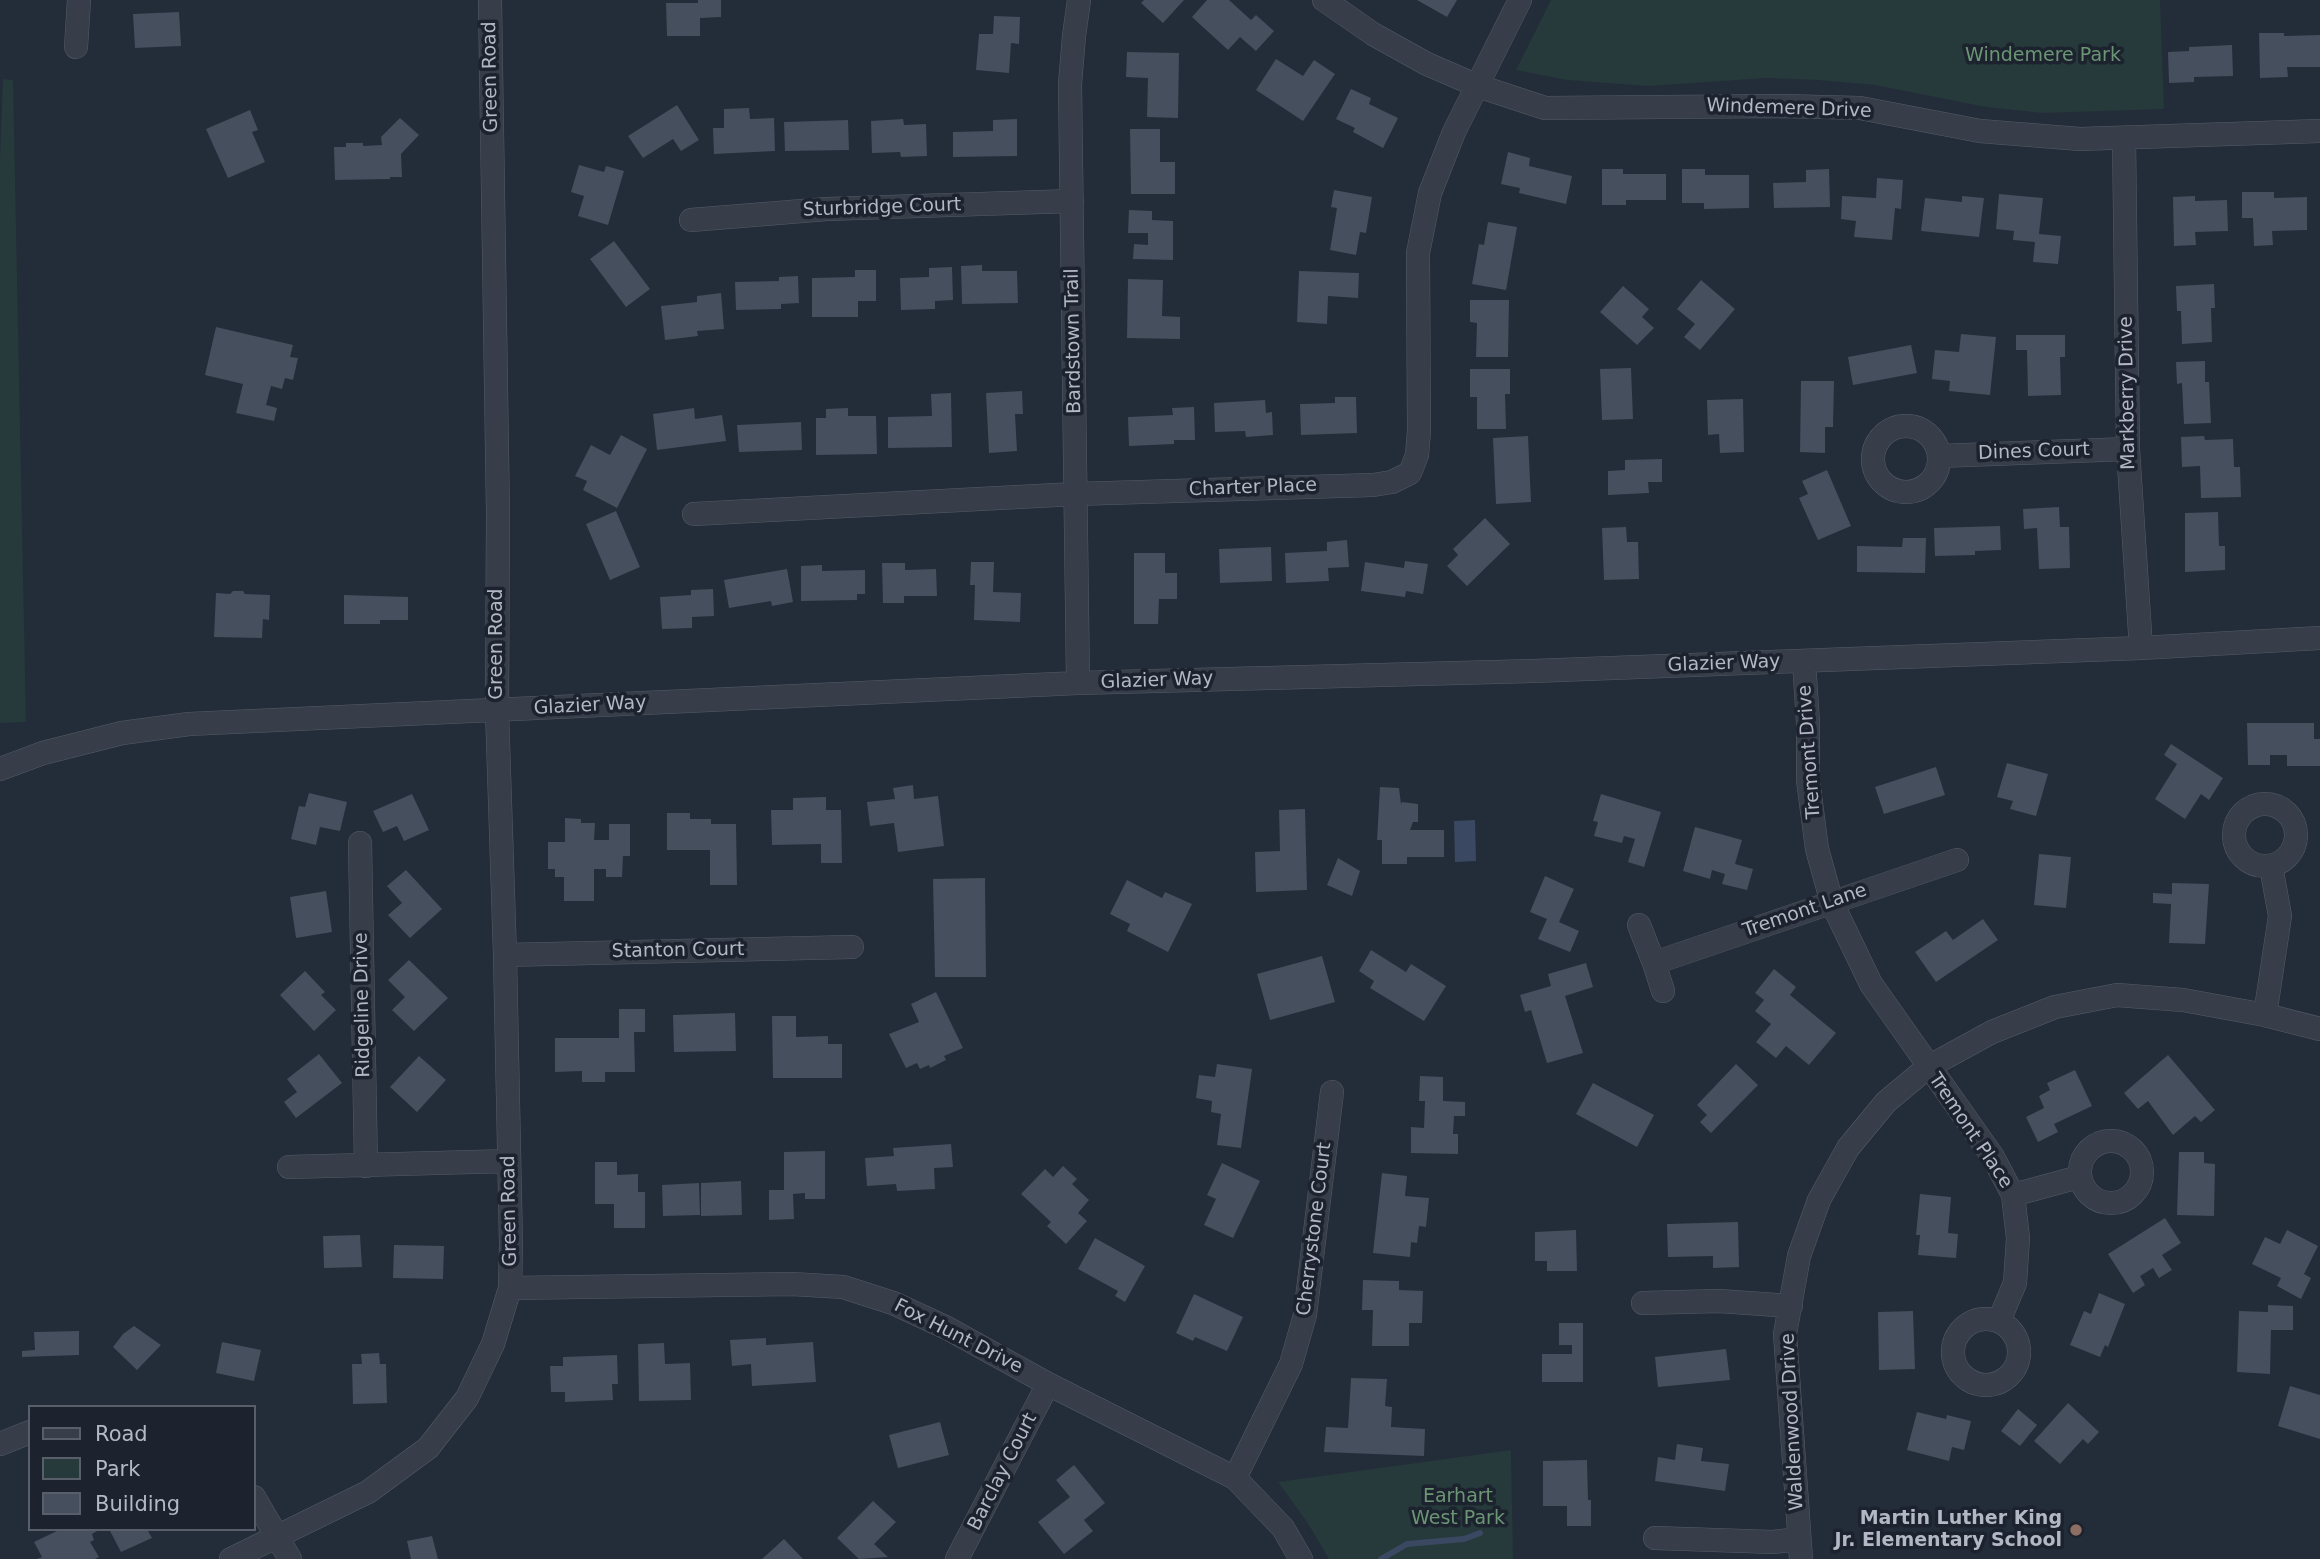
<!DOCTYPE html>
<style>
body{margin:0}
#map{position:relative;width:2320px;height:1559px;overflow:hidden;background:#232c39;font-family:"DejaVu Sans",sans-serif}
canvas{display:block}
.legend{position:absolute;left:28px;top:1405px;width:228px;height:126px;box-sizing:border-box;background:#1c232e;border:2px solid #585f6a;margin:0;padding:9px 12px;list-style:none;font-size:21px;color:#b2b9c5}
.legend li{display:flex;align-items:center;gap:14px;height:35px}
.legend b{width:35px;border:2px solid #585f6a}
</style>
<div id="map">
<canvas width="2320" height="1559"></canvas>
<ul class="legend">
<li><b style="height:9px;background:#373e49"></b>Road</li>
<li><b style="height:19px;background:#26393b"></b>Park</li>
<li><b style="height:19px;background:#454f5d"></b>Building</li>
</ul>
</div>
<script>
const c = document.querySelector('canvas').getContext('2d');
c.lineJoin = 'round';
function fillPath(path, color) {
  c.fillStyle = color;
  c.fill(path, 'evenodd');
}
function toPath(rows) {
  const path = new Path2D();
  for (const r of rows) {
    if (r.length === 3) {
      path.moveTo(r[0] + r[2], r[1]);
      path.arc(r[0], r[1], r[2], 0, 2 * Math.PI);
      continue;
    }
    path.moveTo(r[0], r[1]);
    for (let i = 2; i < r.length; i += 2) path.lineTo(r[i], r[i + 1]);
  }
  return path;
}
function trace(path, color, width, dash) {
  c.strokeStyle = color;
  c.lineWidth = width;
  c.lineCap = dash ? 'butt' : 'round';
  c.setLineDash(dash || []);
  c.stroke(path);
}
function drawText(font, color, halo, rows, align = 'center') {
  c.font = font + ' "DejaVu Sans",sans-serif';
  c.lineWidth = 7;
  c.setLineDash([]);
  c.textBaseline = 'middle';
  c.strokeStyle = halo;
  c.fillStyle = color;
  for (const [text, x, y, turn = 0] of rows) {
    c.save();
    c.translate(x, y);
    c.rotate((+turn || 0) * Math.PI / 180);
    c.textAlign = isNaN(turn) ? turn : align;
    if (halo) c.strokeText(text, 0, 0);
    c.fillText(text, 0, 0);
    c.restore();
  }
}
const green = toPath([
 [1551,0,2160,0,2164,109,2042,113,1986,107,1875,85,1817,80,1767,78,1648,86,1567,80,1516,70],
 [3,79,13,80,26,722,0,723,0,158],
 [1511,1450,1513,1559,1329,1559,1307,1522,1278,1482]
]);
const water = toPath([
 [1475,820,1476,861,1455,862,1454,821]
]);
const stream = toPath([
 [1381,1559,1407,1544,1464,1539,1480,1533]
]);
const building = toPath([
 [698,0,721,0,721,17,700,18,700,36,667,36,666,3,698,3],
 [1144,0,1184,0,1163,23,1141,3],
 [1207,0,1229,0,1251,20,1256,15,1274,31,1256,51,1240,37,1228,50,1192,17],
 [1417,0,1457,0,1447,17],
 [179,12,181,46,135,48,133,14],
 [994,16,1020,17,1019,44,1011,43,1009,73,976,70,979,34,993,34],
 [2259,33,2284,33,2284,36,2320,35,2320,67,2287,67,2288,77,2260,78],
 [2232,45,2233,76,2194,77,2194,82,2169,83,2168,52,2189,51,2189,47],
 [1127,52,1179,53,1178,118,1147,117,1148,78,1126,77],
 [1276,59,1303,76,1314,60,1335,74,1303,121,1256,90],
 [1351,89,1371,98,1369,104,1398,118,1383,148,1353,132,1355,128,1336,119],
 [677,105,699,140,681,151,673,139,643,158,628,136],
 [749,108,750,119,774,118,775,151,714,154,713,128,724,128,724,109],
 [250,110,258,130,252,132,265,162,228,178,206,129],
 [400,118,419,135,401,154,402,177,390,177,390,179,335,180,334,147,346,147,346,143,363,143,363,146,382,145,381,137],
 [903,119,904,125,926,124,927,156,901,157,900,152,872,153,871,121],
 [1017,119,1017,156,953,157,953,132,993,131,993,120],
 [848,120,849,150,785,151,784,122],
 [1130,129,1160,129,1160,162,1175,162,1175,194,1131,194],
 [1508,152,1530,158,1529,166,1572,176,1566,204,1519,193,1520,188,1501,184],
 [579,165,604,172,606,166,624,171,608,225,578,216,584,196,571,192],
 [1602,169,1623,169,1623,174,1666,174,1666,200,1626,200,1626,205,1602,205],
 [1682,169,1705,169,1705,175,1749,175,1749,208,1704,209,1704,203,1682,203],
 [1829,169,1830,207,1774,208,1773,183,1806,182,1806,170],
 [1877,178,1903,180,1901,209,1895,208,1892,240,1854,237,1856,221,1841,219,1842,196,1876,198],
 [1334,190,1372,197,1366,233,1360,232,1356,255,1330,250,1337,208,1331,207],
 [2242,192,2274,192,2274,198,2307,197,2307,230,2272,231,2273,245,2254,246,2253,218,2242,218],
 [1999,194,2043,198,2039,234,2061,236,2058,264,2033,262,2035,242,2013,240,2014,231,1996,229],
 [1962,196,1984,198,1979,237,1921,231,1925,198,1962,202],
 [2195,196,2195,201,2227,200,2228,231,2195,232,2196,245,2174,246,2173,197],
 [1129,210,1152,211,1152,220,1173,221,1173,260,1133,259,1134,244,1148,245,1148,233,1128,233],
 [1488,222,1517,227,1506,290,1472,284,1479,244,1484,245],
 [614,241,650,289,626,307,590,259],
 [982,265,982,271,1017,271,1018,303,962,304,961,266],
 [952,267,953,300,935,301,935,309,901,310,900,278,929,277,929,268],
 [855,270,876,270,876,301,858,301,858,317,812,317,812,278,855,277],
 [1299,271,1359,273,1358,298,1328,296,1327,324,1297,322],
 [798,276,799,303,781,304,781,309,736,310,735,282,779,281,779,277],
 [1128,279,1163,280,1162,316,1180,317,1180,339,1127,338],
 [1701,280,1735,309,1700,350,1684,337,1695,324,1677,309],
 [2214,284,2215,308,2211,308,2212,342,2182,344,2181,311,2177,311,2176,286],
 [1623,286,1649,309,1642,317,1654,328,1637,345,1600,312],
 [721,293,724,329,697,331,698,336,665,340,661,306,697,302,697,296],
 [1470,300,1509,300,1508,357,1476,357,1477,323,1470,322],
 [216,327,293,345,290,357,298,358,293,380,285,378,282,389,271,386,266,405,277,408,274,421,236,413,243,384,205,375],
 [1961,334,1996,337,1990,395,1949,391,1950,381,1932,379,1935,350,1959,352],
 [2016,335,2065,335,2065,357,2060,357,2061,395,2028,396,2027,350,2016,350],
 [1911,345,1917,373,1853,385,1848,357],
 [2205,361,2205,382,2209,382,2211,423,2184,424,2182,383,2177,384,2176,362],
 [1631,368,1633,419,1602,420,1600,369],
 [1470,369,1510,369,1510,394,1505,394,1506,429,1477,429,1477,397,1470,397],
 [1801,381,1834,381,1833,427,1825,427,1825,453,1800,452],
 [1022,391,1023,414,1015,414,1017,451,989,453,986,393],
 [951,393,952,447,888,448,888,417,932,416,931,394],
 [1335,397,1356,397,1357,433,1301,435,1300,404,1335,403],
 [1743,399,1744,452,1720,453,1719,434,1708,435,1707,400],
 [1265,400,1266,413,1272,412,1273,435,1246,437,1245,431,1215,432,1214,403],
 [1194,407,1195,440,1174,440,1174,444,1129,446,1128,417,1173,415,1172,408],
 [694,408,695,419,722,415,726,441,657,450,653,414],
 [848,408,848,416,876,416,877,454,816,455,816,418,826,418,826,409],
 [801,422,802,450,739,452,737,425],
 [621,435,647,449,617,508,583,490,587,481,575,476,591,445,610,455],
 [1528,436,1531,502,1496,504,1493,438],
 [2204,436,2205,440,2233,439,2234,467,2240,467,2241,497,2201,498,2200,466,2182,467,2181,437],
 [1662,459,1662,482,1648,482,1649,493,1608,495,1608,471,1625,470,1625,460],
 [1827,470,1851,526,1818,540,1799,498,1808,494,1802,481],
 [2059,507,2060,527,2069,527,2070,568,2039,569,2037,528,2024,529,2023,509],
 [616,511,640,567,610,580,586,524],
 [2218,512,2219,546,2225,546,2225,570,2185,572,2185,513],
 [1485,518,1510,544,1467,586,1447,566,1458,555,1453,549],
 [2000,526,2001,550,1975,551,1975,555,1935,556,1934,528],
 [1626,527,1627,542,1638,542,1639,579,1604,580,1602,528],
 [1903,538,1926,538,1925,573,1857,572,1857,546,1902,547],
 [1347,540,1349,567,1328,568,1329,581,1286,583,1285,553,1327,551,1327,542],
 [1271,547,1272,581,1220,583,1219,549],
 [1134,553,1165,553,1165,573,1177,573,1177,599,1159,599,1158,624,1134,624],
 [1405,561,1428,564,1423,594,1406,591,1405,597,1361,591,1365,562,1404,568],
 [971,562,994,562,993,592,1021,593,1020,622,974,620,975,585,970,585],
 [882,563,905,563,905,570,936,569,937,596,904,596,904,603,883,603],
 [822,565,822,571,865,570,865,594,857,594,857,600,801,601,801,566],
 [787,569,793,602,772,606,771,601,729,608,724,580],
 [713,589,714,616,692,617,692,628,662,629,660,597,691,595,691,590],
 [233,591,243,591,245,594,270,595,269,620,263,619,262,638,214,637,216,593,230,594],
 [344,595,408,597,408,620,380,620,380,624,344,624],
 [2247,723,2314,723,2314,739,2320,739,2320,766,2287,766,2287,755,2270,755,2270,765,2248,765],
 [2171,744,2223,778,2209,800,2201,794,2185,819,2155,799,2177,764,2164,755],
 [2007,763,2048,774,2036,816,2010,809,2013,801,1997,797],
 [1936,767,1945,795,1884,814,1875,787],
 [913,785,914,799,938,796,944,846,898,852,894,823,870,826,867,802,895,799,893,788],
 [1380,787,1399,788,1401,804,1402,802,1418,804,1418,822,1413,822,1410,830,1444,830,1444,857,1407,857,1407,864,1382,864,1382,840,1377,840],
 [309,793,347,802,340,831,320,827,316,845,291,839,299,806,305,807],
 [412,794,429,830,404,841,397,826,383,832,373,811],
 [1601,794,1661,812,1644,867,1628,862,1635,839,1624,836,1622,843,1594,836,1598,822,1593,821],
 [826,797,826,810,841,810,842,863,821,863,821,844,772,845,771,810,793,810,793,798],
 [1305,809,1307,890,1256,892,1255,852,1280,851,1279,810],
 [667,813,690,813,690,819,711,819,711,824,736,824,737,885,710,885,710,850,667,850],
 [565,818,581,819,581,823,595,823,594,840,609,840,609,824,630,824,630,856,623,856,622,877,606,877,606,869,594,869,594,901,564,901,564,877,555,877,555,869,548,869,548,842,565,842],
 [1695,827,1742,840,1735,864,1753,869,1747,890,1722,884,1725,874,1712,870,1710,879,1683,871],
 [2039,854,2071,857,2066,908,2034,905],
 [1338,858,1360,871,1352,896,1327,885],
 [406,870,442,909,410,938,388,915,402,903,387,886],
 [1545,876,1574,889,1559,922,1579,931,1570,952,1538,939,1547,919,1530,912],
 [985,878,986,977,935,977,933,879],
 [1127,880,1162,898,1165,892,1192,904,1168,952,1127,931,1130,924,1110,914],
 [2172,883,2209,884,2205,944,2169,943,2171,904,2153,903,2153,893,2172,894],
 [326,891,332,932,296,938,290,897],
 [1983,919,1998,940,1936,982,1915,952,1946,931,1953,940],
 [1371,950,1406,972,1411,964,1446,986,1424,1021,1370,988,1374,981,1359,971],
 [1322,956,1335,1002,1270,1020,1257,974],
 [409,960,448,998,414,1031,392,1010,405,997,388,980],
 [1586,963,1593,987,1565,996,1583,1053,1547,1063,1531,1010,1525,1012,1520,995,1551,986,1548,974],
 [1774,969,1796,987,1790,995,1836,1033,1809,1065,1786,1046,1776,1058,1756,1042,1771,1024,1755,1011,1764,1000,1755,993],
 [305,971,325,992,321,995,336,1010,314,1031,280,995],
 [936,992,963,1048,944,1056,946,1060,930,1068,929,1065,920,1069,917,1063,906,1068,889,1034,919,1022,911,1004],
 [619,1009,645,1009,645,1032,634,1032,635,1072,605,1072,605,1082,582,1082,582,1071,555,1072,555,1038,619,1038],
 [735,1013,736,1051,674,1052,673,1015],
 [772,1016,796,1016,796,1037,828,1036,828,1044,842,1044,842,1078,773,1078],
 [319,1054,342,1083,296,1118,284,1102,297,1092,287,1079],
 [2168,1055,2215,1110,2201,1122,2195,1116,2173,1135,2148,1101,2138,1109,2124,1093],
 [419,1056,446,1080,417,1112,390,1087],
 [1217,1064,1252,1069,1241,1148,1217,1145,1221,1114,1211,1112,1212,1101,1196,1098,1199,1075,1215,1077],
 [1736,1064,1758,1085,1711,1133,1700,1122,1707,1115,1697,1105],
 [2075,1070,2092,1106,2054,1124,2058,1132,2038,1142,2026,1117,2044,1108,2039,1096,2050,1090,2047,1083],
 [1420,1076,1443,1077,1443,1101,1465,1102,1465,1116,1454,1116,1453,1134,1458,1134,1458,1154,1411,1153,1411,1127,1424,1128,1425,1101,1419,1101],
 [1593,1083,1654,1115,1637,1147,1576,1114],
 [951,1144,953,1167,934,1168,935,1189,897,1191,896,1184,867,1186,865,1158,894,1156,893,1148],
 [825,1151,825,1199,805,1199,805,1193,793,1194,794,1219,769,1220,769,1190,784,1190,784,1152],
 [2179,1152,2204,1152,2204,1163,2215,1164,2214,1216,2177,1215],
 [595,1162,617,1162,617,1175,638,1174,638,1192,645,1192,645,1228,614,1228,614,1204,595,1204],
 [1222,1163,1260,1181,1233,1238,1204,1225,1216,1199,1207,1195],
 [1063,1166,1077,1179,1072,1184,1089,1200,1078,1213,1087,1221,1066,1244,1047,1226,1051,1222,1021,1194,1045,1169,1053,1177],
 [1382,1173,1407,1176,1405,1196,1429,1198,1426,1227,1419,1226,1417,1243,1411,1242,1410,1257,1373,1253],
 [741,1181,742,1215,701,1216,701,1183],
 [699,1183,700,1215,663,1216,662,1185],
 [1920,1194,1951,1197,1948,1233,1958,1234,1956,1258,1918,1255,1920,1235,1916,1235],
 [2165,1218,2181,1243,2162,1255,2172,1270,2159,1278,2153,1268,2140,1276,2145,1285,2133,1293,2108,1254],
 [1738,1222,1739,1267,1713,1268,1713,1256,1668,1257,1667,1224],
 [1576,1230,1577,1271,1547,1271,1547,1261,1535,1261,1535,1232],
 [2287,1230,2318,1246,2304,1274,2311,1278,2301,1299,2277,1286,2281,1278,2252,1264,2265,1237,2280,1244],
 [360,1235,362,1267,324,1268,323,1236],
 [1095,1238,1145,1266,1125,1302,1115,1296,1118,1291,1078,1269],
 [394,1245,444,1246,443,1279,393,1278],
 [1363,1280,1399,1281,1399,1290,1423,1291,1422,1323,1409,1323,1409,1346,1372,1346,1373,1310,1362,1310],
 [2099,1293,2125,1304,2108,1347,2105,1345,2100,1357,2070,1345,2084,1311,2091,1314],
 [1194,1294,1243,1317,1227,1351,1195,1337,1193,1341,1176,1333],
 [2268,1305,2293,1306,2293,1330,2271,1330,2270,1374,2237,1372,2239,1311,2268,1312],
 [1913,1311,1915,1369,1879,1370,1878,1312],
 [1559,1323,1583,1323,1583,1382,1542,1382,1542,1354,1572,1354,1572,1345,1559,1345],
 [134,1326,161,1345,137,1370,113,1347,123,1334],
 [79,1331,79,1355,22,1357,22,1351,35,1350,34,1332],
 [766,1338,766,1345,813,1342,816,1382,752,1386,751,1364,732,1366,730,1340],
 [222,1342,261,1350,254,1381,216,1373],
 [664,1343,665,1364,690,1363,691,1400,639,1401,638,1344],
 [1726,1349,1730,1380,1658,1387,1655,1357],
 [379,1353,380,1364,386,1364,387,1403,353,1404,352,1364,362,1364,361,1354],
 [617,1355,618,1384,612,1384,613,1400,565,1402,565,1392,551,1392,550,1366,563,1366,563,1357],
 [1351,1378,1387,1379,1385,1406,1392,1407,1391,1427,1425,1429,1424,1456,1324,1452,1326,1427,1348,1428],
 [2290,1386,2320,1395,2320,1439,2278,1426],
 [2068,1403,2099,1432,2088,1444,2083,1439,2060,1464,2034,1441],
 [2018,1409,2037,1425,2020,1446,2001,1431],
 [1917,1412,1946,1419,1947,1415,1971,1421,1964,1450,1952,1447,1949,1461,1907,1450],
 [940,1422,949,1455,898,1468,889,1435],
 [1677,1444,1703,1448,1701,1461,1729,1464,1725,1491,1655,1481,1658,1457,1675,1460],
 [1587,1460,1588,1500,1591,1500,1591,1526,1567,1526,1567,1506,1543,1506,1543,1461],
 [1074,1465,1105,1503,1084,1520,1093,1531,1064,1554,1038,1522,1070,1497,1056,1480],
 [873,1501,896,1522,874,1544,888,1557,859,1559,837,1538],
 [61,1529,96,1529,97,1531,92,1534,94,1540,90,1542,99,1557,95,1559,37,1559,42,1557,34,1542],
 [109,1529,147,1529,152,1538,121,1552],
 [432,1536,438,1559,411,1559,407,1541],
 [784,1539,803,1559,762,1559]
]);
const minor = toPath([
 [1324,0,1373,34,1427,64,1478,86,1545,108,1783,106,1860,108,1980,131,2080,139,2320,131],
 [76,47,79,0],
 [2124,138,2128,449,2141,648],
 [691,220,827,209,1072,201],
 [1906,459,33],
 [1939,456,2128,449],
 [694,514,1075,494,1373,485,1392,482,1410,473,1417,455,1419,431,1418,253,1430,193,1454,132,1520,0],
 [1804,661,1808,723,1808,780,1817,849,1832,903,1871,984,1993,1157,2013,1195,2018,1238,2015,1283,1999,1321],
 [1078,683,1070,84,1074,36,1079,0],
 [0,769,43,753,122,733,189,724,1078,683,1533,671,2141,648,2320,638],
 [2265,835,31],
 [360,843,366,1166],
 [1639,925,1654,963,1957,860],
 [505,955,852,947],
 [1654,963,1663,991],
 [2265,1015,2280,916,2271,866],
 [2111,1172,31],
 [289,1167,509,1161],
 [2013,1195,2079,1177],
 [510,1288,792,1284,843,1287,893,1303,947,1328,1048,1384,1235,1478,1283,1528,1301,1559],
 [1643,1303,1719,1301,1791,1306],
 [1986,1352,33],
 [0,1444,30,1432],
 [1235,1478,1291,1364,1305,1315,1332,1092],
 [254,1497,290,1559],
 [1655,1538,1773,1542,1799,1539],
 [231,1559,368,1492,428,1448,467,1398,493,1344,510,1288,511,1245,505,955,497,710,498,514,490,0],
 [957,1559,1048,1384],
 [1801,1559,1785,1334,1799,1256,1819,1200,1848,1148,1886,1102,1928,1067,1992,1032,2055,1007,2117,995,2183,1000,2265,1015,2320,1029]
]);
const markers = [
 [2076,1530,7,"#8d6e63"]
];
const parkNames = [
 ["Windemere Park",2043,56],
 ["Earhart",1458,1497],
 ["West Park",1458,1519]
];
const streetNames = [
 ["Green Road",491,77,-91],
 ["Windemere Drive",1789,109,2],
 ["Sturbridge Court",882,208,-2],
 ["Bardstown Trail",1074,341,-91],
 ["Markberry Drive",2128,393,-91],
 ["Dines Court",2034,452,-2],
 ["Charter Place",1253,488,-2],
 ["Green Road",497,644,-90],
 ["Glazier Way",1724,664,-2],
 ["Glazier Way",1157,681,-2],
 ["Glazier Way",590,706,-3],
 ["Tremont Drive",1810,752,-94],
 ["Tremont Lane",1805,911,-19],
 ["Stanton Court",678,951,-1],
 ["Ridgeline Drive",363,1005,-91],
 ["Tremont Place",1970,1131,56],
 ["Green Road",510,1211,-91],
 ["Cherrystone Court",1315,1229,-83],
 ["Fox Hunt Drive",958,1337,27],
 ["Waldenwood Drive",1793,1422,-93],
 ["Barclay Court",1003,1472,-63]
];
const poiNames = [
 ["Martin Luther King",2062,1519],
 ["Jr. Elementary School",2062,1541]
];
fillPath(green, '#26393b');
fillPath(water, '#3a4961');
trace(stream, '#3a4961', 6);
fillPath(building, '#454f5d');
trace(minor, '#555c67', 24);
trace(minor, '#373e49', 23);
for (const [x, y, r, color] of markers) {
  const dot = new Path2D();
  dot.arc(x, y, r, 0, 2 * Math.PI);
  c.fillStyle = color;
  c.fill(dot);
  trace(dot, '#1c232e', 2.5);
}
drawText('19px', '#6b9575', '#1c232e', parkNames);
drawText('19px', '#b2b9c5', '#1c232e', streetNames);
drawText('bold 19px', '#b2b9c5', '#1c232e', poiNames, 'right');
</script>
